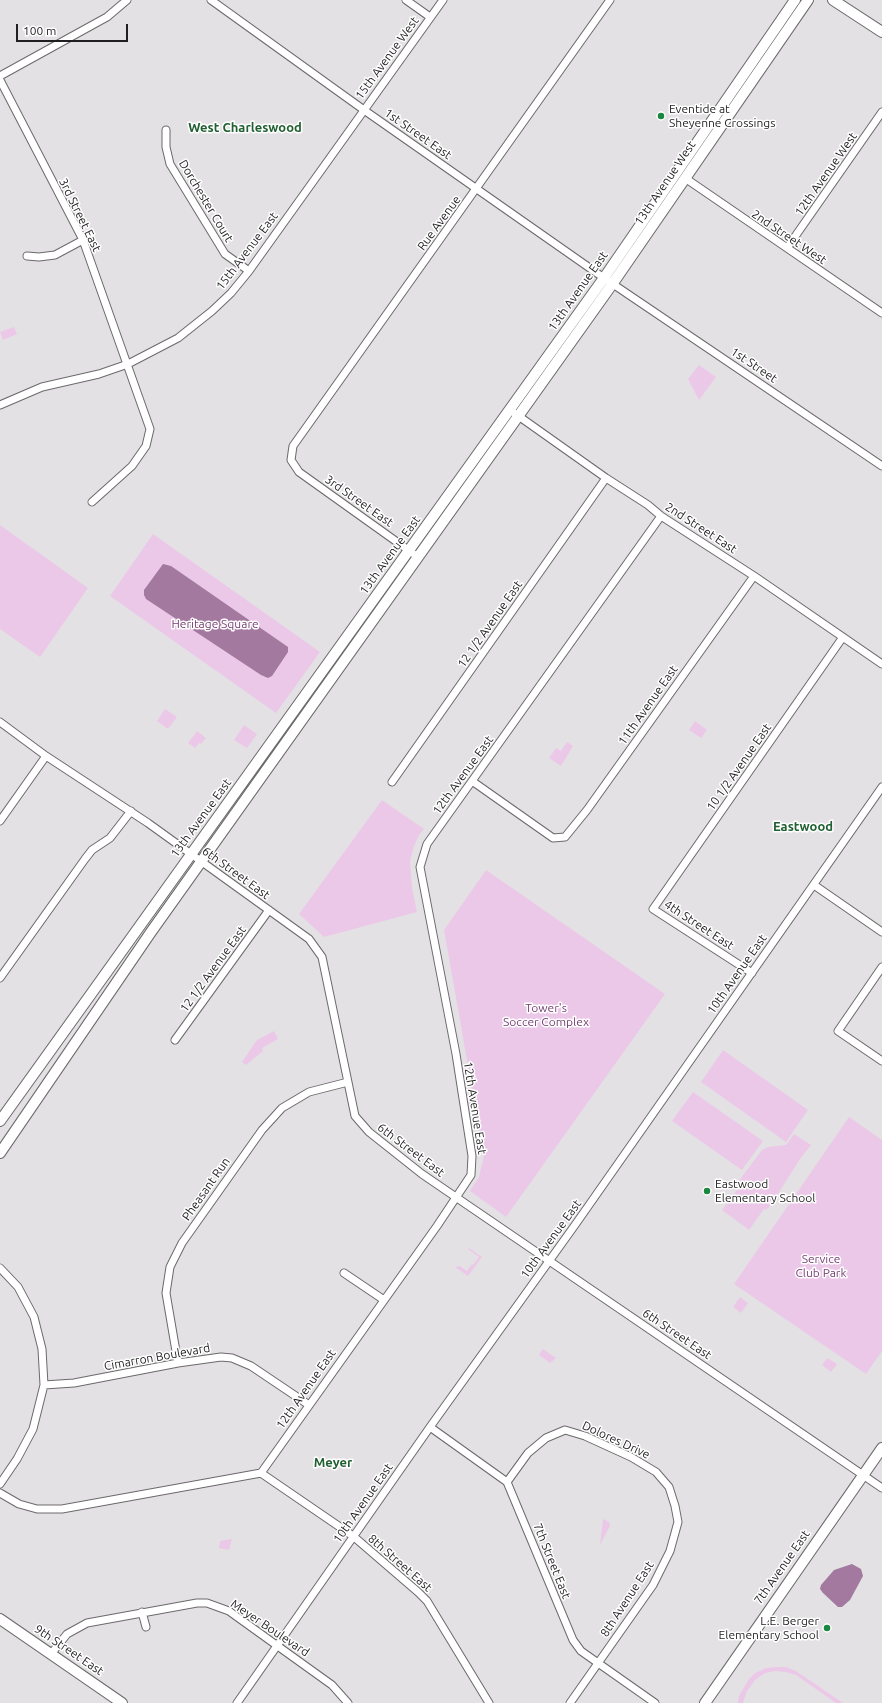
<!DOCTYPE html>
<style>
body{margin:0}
#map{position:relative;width:882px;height:1703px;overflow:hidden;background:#e4e1e4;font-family:Ubuntu,sans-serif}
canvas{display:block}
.scale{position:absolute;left:16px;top:24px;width:112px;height:18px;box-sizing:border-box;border:2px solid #201f20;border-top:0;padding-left:5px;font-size:12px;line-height:14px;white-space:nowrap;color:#201f20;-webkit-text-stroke:3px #fff;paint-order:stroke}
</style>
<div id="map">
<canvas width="882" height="1703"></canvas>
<div class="scale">100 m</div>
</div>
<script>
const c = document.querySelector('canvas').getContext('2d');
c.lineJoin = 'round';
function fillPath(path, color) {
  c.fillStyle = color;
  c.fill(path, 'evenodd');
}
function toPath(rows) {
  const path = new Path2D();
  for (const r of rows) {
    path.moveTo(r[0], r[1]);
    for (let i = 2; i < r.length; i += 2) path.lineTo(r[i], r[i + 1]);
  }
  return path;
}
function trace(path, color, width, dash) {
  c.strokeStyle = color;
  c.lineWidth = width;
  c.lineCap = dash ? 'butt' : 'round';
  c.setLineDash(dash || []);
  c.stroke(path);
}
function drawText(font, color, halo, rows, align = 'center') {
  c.font = font + ' Ubuntu,sans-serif';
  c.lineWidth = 3;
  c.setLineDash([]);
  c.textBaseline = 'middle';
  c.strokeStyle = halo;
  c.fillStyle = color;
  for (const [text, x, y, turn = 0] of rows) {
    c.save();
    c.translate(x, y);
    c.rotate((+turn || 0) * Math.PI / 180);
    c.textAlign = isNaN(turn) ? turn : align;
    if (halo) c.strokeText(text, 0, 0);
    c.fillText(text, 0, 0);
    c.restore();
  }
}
const green = toPath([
 [14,327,17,334,3,340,0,332],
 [699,365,716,377,699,400,688,379],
 [0,525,88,588,40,657,0,629],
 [153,534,320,652,276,713,110,596],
 [165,709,177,717,168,729,157,721],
 [695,721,707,730,701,738,689,730],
 [244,725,257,734,247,748,234,740],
 [197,731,206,738,201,744,199,743,195,748,188,743],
 [567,742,573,746,561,766,549,758,556,748,561,751],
 [382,800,424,829,419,835,414,846,410,861,412,888,417,912,324,937,299,914],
 [486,870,665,994,506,1217,470,1191,479,1177,484,1156,444,930],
 [274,1031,278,1039,262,1048,263,1051,246,1065,242,1062,257,1040],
 [723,1050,808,1110,786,1142,701,1082],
 [693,1092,763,1141,742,1170,672,1121],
 [849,1117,882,1140,882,1351,866,1374,734,1284],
 [794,1134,811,1145,800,1159,771,1205,766,1210,764,1209,749,1230,722,1210,737,1190,740,1191,738,1182,762,1150,768,1147,786,1145],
 [469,1248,482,1257,468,1276,455,1267,460,1266,467,1271,472,1264,473,1265,479,1257,468,1249],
 [740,1297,748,1303,741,1313,733,1307],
 [543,1349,556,1358,550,1363,539,1355],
 [827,1358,837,1364,831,1372,822,1365],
 [603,1519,609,1522,610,1526,600,1545],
 [232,1539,229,1550,219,1548,220,1541],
 [777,1667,786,1667,796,1671,843,1703,836,1703,796,1675,786,1672,775,1671,765,1673,755,1680,747,1691,743,1703,738,1703,739,1696,749,1679,755,1673,766,1668]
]);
const water = toPath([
 [163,564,171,566,288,647,288,652,272,676,268,678,261,675,146,599,144,595,144,590],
 [852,1564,861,1569,863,1576,850,1600,842,1607,838,1607,823,1593,820,1589,821,1585,834,1570]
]);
const street = toPath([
 [211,0,364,110,604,278,882,466],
 [406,0,430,17],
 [0,76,107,17,127,0],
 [0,80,83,240,150,429,146,446,132,466,92,502],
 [166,130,166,147,170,164,225,254,249,271],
 [685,178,882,313],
 [787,248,882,112],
 [27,256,39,257,55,255,83,240],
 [0,405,42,387,99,374,128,364,178,338,212,311,231,293,249,271,443,0],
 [510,410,606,478,648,505,661,516,754,576,882,664],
 [418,557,299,472,291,460,293,446,610,0],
 [0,722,46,756,148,823,309,939,322,957,355,1116,369,1132,422,1174,882,1488],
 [472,781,553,838,565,837,587,810,754,576],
 [392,782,606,478],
 [0,821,46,756],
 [814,885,882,932],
 [882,967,838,1031,882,1061],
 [752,973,653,909,843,637],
 [0,978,85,859,92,850,110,838,131,811],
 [175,1040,269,910],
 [0,1268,18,1287,34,1317,42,1349,44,1385,33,1429,17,1459,0,1484],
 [344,1273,384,1300],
 [178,1363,166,1293,170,1267,182,1243,262,1130,282,1108,309,1092,348,1082],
 [44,1385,74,1383,178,1363,221,1357,232,1358,251,1366,309,1405],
 [430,1427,507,1482,573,1640,581,1651,655,1703],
 [261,1473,353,1536,418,1592,427,1601,489,1703],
 [507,1482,528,1453,546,1438,565,1430,585,1436,631,1457,656,1472,669,1487,675,1506,678,1522,670,1551,653,1585,570,1703],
 [0,1493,19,1504,37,1509,62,1509,261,1473,437,1226,471,1175,472,1156,456,1054,420,867,427,844,661,516],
 [142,1612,146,1627],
 [51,1654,67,1634,87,1623,197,1603,207,1603,229,1611,286,1652,332,1685,348,1703],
 [237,1703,430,1427,575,1225,882,787]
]);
const secondary = toPath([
 [833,0,882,32],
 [0,1121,604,278,795,0],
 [0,1153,151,932,613,283,808,0],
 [0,1619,122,1703],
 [705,1703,882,1448]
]);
const markers = [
 [661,116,4,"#1a873e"],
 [707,1191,4,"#1a873e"],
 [827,1628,4,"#1a873e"]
];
const streetNames = [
 ["15th Avenue West",387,58,-54],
 ["1st Street East",418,134,35],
 ["12th Avenue West",826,174,-55],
 ["13th Avenue West",665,183,-56],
 ["Dorchester Court",206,201,59],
 ["3rd Street East",80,215,64],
 ["Rue Avenue",439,223,-54],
 ["2nd Street West",789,237,34],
 ["15th Avenue East",247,251,-53],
 ["13th Avenue East",578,291,-55],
 ["1st Street",754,365,34],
 ["3rd Street East",359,501,35],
 ["2nd Street East",701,528,33],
 ["13th Avenue East",390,555,-54],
 ["12 1/2 Avenue East",490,624,-55],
 ["11th Avenue East",648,705,-55],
 ["10 1/2 Avenue East",739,767,-55],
 ["12th Avenue East",463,775,-54],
 ["13th Avenue East",201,818,-54],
 ["6th Street East",236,873,36],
 ["4th Street East",699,925,33],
 ["12 1/2 Avenue East",213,969,-54],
 ["10th Avenue East",737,974,-55],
 ["12th Avenue East",475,1108,81],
 ["6th Street East",411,1150,37],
 ["Pheasant Run",206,1189,-55],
 ["10th Avenue East",551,1239,-54],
 ["6th Street East",677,1334,34],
 ["Cimarron Boulevard",157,1357,-10],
 ["12th Avenue East",306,1389,-55],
 ["Dolores Drive",616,1440,25],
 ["10th Avenue East",363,1503,-55],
 ["7th Street East",552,1561,68],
 ["8th Street East",400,1563,41],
 ["7th Avenue East",782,1567,-55],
 ["8th Avenue East",627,1599,-57],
 ["Meyer Boulevard",270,1628,34],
 ["9th Street East",69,1650,34]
];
const poiNames = [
 ["Eventide at",669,109],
 ["Sheyenne Crossings",669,123],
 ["Eastwood",715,1184],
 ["Elementary School",715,1198],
 ["L.E. Berger",819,1621,"right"],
 ["Elementary School",819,1635,"right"]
];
const parkNames = [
 ["Heritage Square",215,624],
 ["Tower's",546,1008],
 ["Soccer Complex",546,1022],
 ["Service",821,1259],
 ["Club Park",821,1273]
];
const neighbourhoodNames = [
 ["West Charleswood",245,128],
 ["Eastwood",803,827],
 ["Meyer",333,1463]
];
fillPath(green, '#ebc8e8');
fillPath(water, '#a3799f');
trace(street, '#6c696c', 9);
trace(secondary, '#6c696c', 12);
trace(street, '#fff', 7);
trace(secondary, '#fff', 10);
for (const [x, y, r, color] of markers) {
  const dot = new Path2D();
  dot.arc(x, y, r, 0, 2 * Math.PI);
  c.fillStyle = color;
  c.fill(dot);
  trace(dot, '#fff', 1.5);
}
drawText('12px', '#201f20', '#fff', streetNames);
drawText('12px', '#201f20', '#fff', poiNames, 'left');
drawText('12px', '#753e72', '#fff', parkNames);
drawText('bold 13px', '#1f5f30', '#fff', neighbourhoodNames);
</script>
